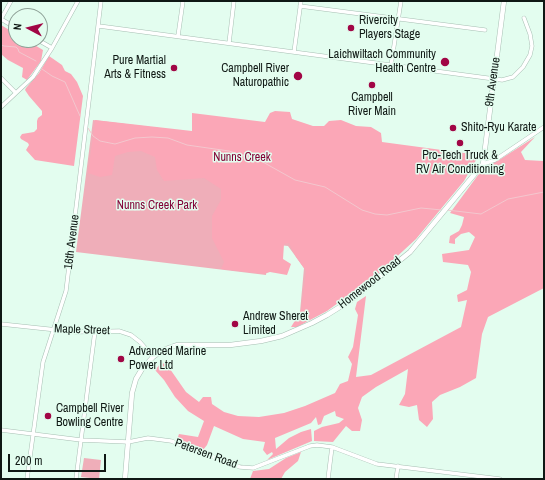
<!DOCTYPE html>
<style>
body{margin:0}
#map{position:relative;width:545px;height:480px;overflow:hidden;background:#e3fdef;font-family:"Archivo Narrow",sans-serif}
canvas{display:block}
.frame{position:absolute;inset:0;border:2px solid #0f1814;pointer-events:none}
.north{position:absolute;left:8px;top:8px;width:40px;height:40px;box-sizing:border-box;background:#e3fdef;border:1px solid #8ea197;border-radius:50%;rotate:277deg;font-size:11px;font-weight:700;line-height:16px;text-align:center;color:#0f1814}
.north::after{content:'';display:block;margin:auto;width:14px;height:18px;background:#a10645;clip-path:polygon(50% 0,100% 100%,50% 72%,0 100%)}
.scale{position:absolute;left:8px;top:454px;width:98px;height:18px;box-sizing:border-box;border:2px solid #0f1814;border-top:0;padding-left:5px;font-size:12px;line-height:14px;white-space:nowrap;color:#0f1814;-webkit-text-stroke:3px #e3fdef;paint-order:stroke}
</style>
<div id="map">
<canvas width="545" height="480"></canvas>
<div class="frame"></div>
<div class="north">N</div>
<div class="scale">200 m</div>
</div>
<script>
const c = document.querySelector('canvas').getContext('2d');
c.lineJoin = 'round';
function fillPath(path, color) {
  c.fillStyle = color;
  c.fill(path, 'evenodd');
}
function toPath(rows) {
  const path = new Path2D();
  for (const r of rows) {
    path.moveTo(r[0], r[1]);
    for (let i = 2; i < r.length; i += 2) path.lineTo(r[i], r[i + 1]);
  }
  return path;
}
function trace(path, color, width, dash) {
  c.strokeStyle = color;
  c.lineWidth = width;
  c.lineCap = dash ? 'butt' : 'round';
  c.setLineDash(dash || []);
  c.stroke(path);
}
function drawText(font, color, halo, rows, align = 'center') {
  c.font = font + ' "Archivo Narrow",sans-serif';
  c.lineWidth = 3;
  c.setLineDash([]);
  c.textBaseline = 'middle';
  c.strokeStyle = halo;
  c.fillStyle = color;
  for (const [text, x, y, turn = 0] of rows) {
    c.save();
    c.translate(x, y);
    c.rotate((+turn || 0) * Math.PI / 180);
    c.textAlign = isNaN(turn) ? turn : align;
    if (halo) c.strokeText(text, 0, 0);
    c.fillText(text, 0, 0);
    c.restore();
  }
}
const green = toPath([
 [93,120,192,132,373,211,299,323,304,268,288,246,269,244,266,275,76,252],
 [84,458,101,460,99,479,81,477]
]);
const forest = toPath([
 [1,25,16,34,16,40,26,40,43,50,41,61,27,80,22,77,23,68,8,60,1,54],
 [49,56,62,65,65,71,71,74,77,82,83,96,74,166,35,160,26,150,29,145,28,143,21,139,20,137,22,134,34,132,37,129,37,121,38,118,42,115,42,111,29,96,25,90,26,88,39,73],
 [275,111,290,112,292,119,313,126,324,126,329,121,341,120,356,126,371,127,381,133,382,142,479,155,464,181,416,239,378,274,327,311,297,327,291,327,301,311,306,271,296,257,289,243,284,244,283,259,291,264,287,275,270,272,264,274,221,269,224,262,212,238,212,216,221,200,221,189,204,178,164,181,157,170,155,157,141,151,128,152,115,156,112,175,100,177,88,173,95,120,192,131,192,113,265,122,270,113],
 [535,137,521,152,525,160,543,161,544,164,544,288,488,317,482,334,476,378,460,387,440,395,432,402,433,419,427,427,419,420,417,405,409,407,399,405,405,394,408,369,376,387,362,397,358,408,362,420,360,431,352,431,346,426,333,442,314,441,314,431,322,427,339,423,344,419,336,416,335,411,324,416,321,424,318,425,316,417,311,423,275,438,276,449,289,438,301,432,311,429,312,441,267,460,273,454,272,452,267,455,263,450,265,442,243,439,214,426,207,445,203,450,177,440,179,434,198,437,204,421,188,411,175,397,164,380,155,370,162,362,170,369,186,392,199,402,203,397,211,397,212,404,224,412,238,416,259,417,284,413,305,406,335,393,340,384,348,381,352,364,348,357,353,347,358,315,355,309,357,302,366,296,356,377,371,375,461,327,467,300,458,302,457,295,467,290,471,272,468,265,443,262,442,254,469,250,475,237,469,232,461,234,455,239,455,244,449,243,450,236,459,231,462,225,464,217,450,213,484,167,499,160],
 [301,452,298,461,285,472,281,479,250,479,253,471,269,469,286,458]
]);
const stream = toPath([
 [1,45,4,46,16,47,18,49,19,52,36,61],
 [42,69,52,76,65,82,80,116],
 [88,128,93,136,100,141,115,144,135,138,152,137,168,138,187,145,229,151,261,161,295,180,325,187,362,210,375,214,387,215,421,208,442,210],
 [447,210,481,214,508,199,544,192]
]);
const minor = toPath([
 [300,6,485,30],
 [1,19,11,1],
 [1,19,16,28],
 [99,26,502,80,513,77,523,67,530,55,532,46,530,34,524,18],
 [178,36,183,1],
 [38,40,52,48],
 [229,43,234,1],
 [294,52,301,1],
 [391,65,401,1],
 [1,78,16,93],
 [1,107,33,77,52,48,78,1],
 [483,164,495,160,544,127],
 [1,324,76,332,119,331,131,335,140,342,153,357],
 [1,430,81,440,128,442,148,438,171,441,240,467,253,468,310,446,317,445,332,447,377,464,500,479],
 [27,479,43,362,66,291,101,1],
 [76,479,95,331],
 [328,479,332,447],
 [396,479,398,466]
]);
const major = toPath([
 [125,479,132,393,136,379,142,369,153,357,163,350,177,345,230,345,261,341,282,336,312,323,327,315,351,300,410,252,483,164,504,1]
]);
const markers = [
 [351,28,4,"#a10645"],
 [445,62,5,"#a10645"],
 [174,68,4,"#a10645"],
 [298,76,5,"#a10645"],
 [372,85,4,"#a10645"],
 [453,128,4,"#a10645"],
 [460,143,4,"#a10645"],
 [235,324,4,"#a10645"],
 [121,359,4,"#a10645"],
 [48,416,4,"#a10645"]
];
const poiNames = [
 ["Rivercity",359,21],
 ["Players Stage",359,35],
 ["Laichwiltach Community",436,55,"right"],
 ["Health Centre",436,69,"right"],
 ["Pure Martial",166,61,"right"],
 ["Arts & Fitness",166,75,"right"],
 ["Campbell River",289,69,"right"],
 ["Naturopathic",289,83,"right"],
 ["Campbell",372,98,"center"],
 ["River Main",372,112,"center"],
 ["Shito-Ryu Karate",461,128],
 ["Pro-Tech Truck &",460,156,"center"],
 ["RV Air Conditioning",460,170,"center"],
 ["Andrew Sheret",243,317],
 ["Limited",243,331],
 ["Advanced Marine",129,352],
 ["Power Ltd",129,366],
 ["Campbell River",56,409],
 ["Bowling Centre",56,423]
];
const streetNames = [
 ["9th Avenue",493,82,-82],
 ["16th Avenue",72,242,-83],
 ["Homewood Road",370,283,-38],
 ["Maple Street",82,330,2],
 ["Petersen Road",206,454,20]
];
const parkNames = [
 ["Nunns Creek",242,158],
 ["Nunns Creek Park",157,206]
];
fillPath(green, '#efaeb9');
fillPath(forest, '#fba7b7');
trace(stream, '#f3c7ce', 1);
trace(minor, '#a7bfb3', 4.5);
trace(major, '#a7bfb3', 5.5);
trace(minor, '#fff', 3.5);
trace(major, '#fff', 4.5);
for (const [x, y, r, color] of markers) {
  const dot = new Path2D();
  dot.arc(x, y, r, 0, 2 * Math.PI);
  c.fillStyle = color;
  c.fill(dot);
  trace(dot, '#e3fdef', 1.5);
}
drawText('12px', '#0f1814', '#e3fdef', poiNames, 'left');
drawText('12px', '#0f1814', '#e3fdef', streetNames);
drawText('12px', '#810035', '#e3fdef', parkNames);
</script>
